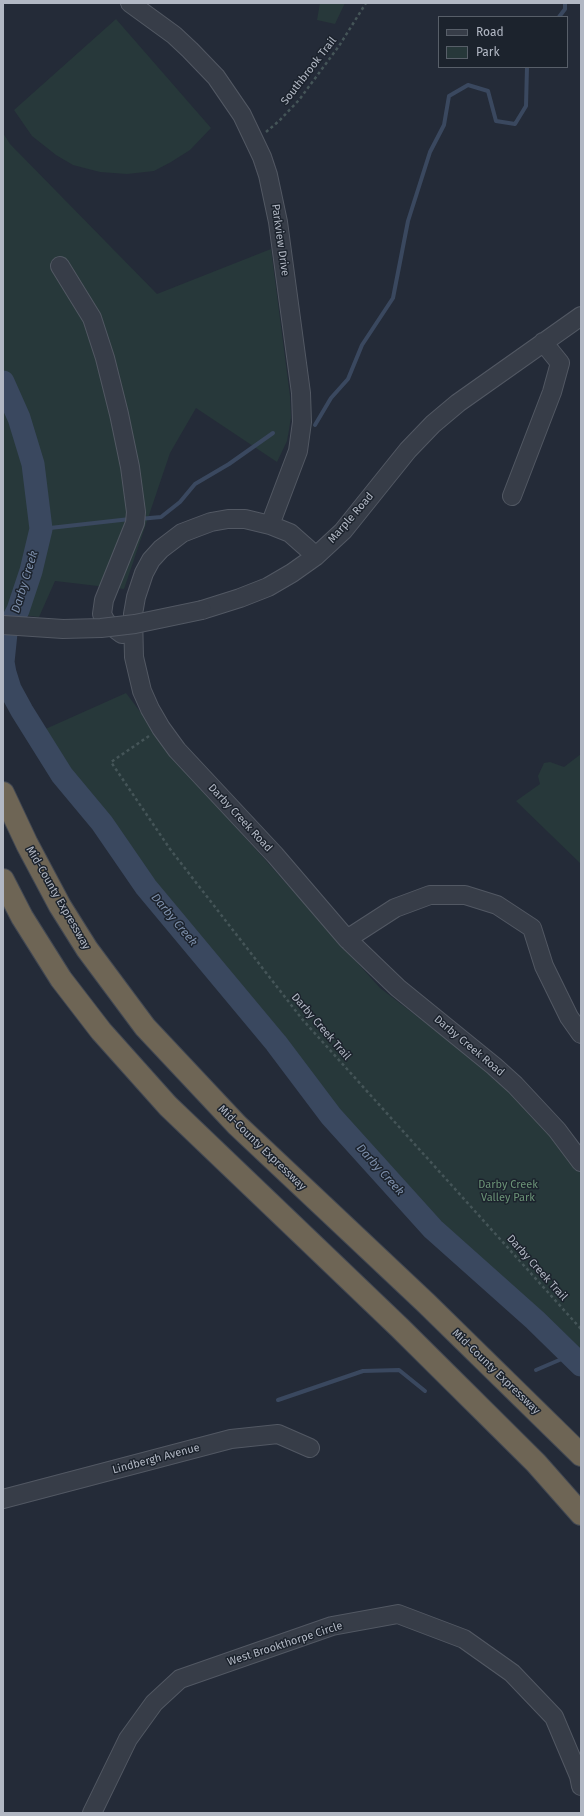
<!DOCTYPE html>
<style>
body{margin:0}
#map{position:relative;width:584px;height:1816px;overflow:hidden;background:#242b38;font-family:"Fira Sans",sans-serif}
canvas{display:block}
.frame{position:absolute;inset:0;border:4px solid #b2b8c4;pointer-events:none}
.legend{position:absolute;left:438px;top:16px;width:130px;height:52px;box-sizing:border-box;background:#1c232d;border:1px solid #585f69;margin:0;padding:5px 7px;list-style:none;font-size:12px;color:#b2b8c4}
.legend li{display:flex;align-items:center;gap:8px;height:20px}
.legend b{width:20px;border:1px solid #585f69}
</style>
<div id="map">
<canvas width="584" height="1816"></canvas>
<div class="frame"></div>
<ul class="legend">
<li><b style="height:5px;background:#373d48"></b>Road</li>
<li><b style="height:11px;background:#27383a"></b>Park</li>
</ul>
</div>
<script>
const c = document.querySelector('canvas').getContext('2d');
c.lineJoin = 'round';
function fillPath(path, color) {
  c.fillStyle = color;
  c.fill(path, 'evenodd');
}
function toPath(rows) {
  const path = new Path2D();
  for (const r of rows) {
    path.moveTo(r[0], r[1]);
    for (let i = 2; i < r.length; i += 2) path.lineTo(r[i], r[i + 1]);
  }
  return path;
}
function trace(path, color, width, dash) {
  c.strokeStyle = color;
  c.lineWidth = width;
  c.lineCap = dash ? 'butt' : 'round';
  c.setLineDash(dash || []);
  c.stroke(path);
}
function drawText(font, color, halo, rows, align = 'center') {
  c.font = font + ' "Fira Sans",sans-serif';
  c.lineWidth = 3;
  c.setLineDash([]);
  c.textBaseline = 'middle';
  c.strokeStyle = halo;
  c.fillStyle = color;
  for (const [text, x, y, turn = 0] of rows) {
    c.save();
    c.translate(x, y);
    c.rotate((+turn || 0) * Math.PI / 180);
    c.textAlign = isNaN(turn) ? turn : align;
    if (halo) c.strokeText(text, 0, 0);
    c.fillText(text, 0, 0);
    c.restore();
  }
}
const green = toPath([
 [320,3,345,3,335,24,317,20],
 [116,19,211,128,190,150,171,162,154,171,127,174,100,172,73,165,56,155,32,136,14,110],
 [3,133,10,144,157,294,271,249,290,396,291,417,289,430,287,441,277,462,196,408,170,453,124,589,55,581,39,617,3,613],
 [126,693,182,767,380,988,508,1086,581,1164,581,1358,567,1342,467,1254,344,1122,230,978,134,860,41,731],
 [581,754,581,864,516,801,540,784,538,776,544,763,550,762,564,767]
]);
const stream = toPath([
 [559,17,565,9,565,3],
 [315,425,331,398,348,379,362,345,393,298,408,221,430,152,444,125,449,96,468,85,488,91,496,121,515,124,526,106,527,67],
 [139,519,161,517,180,502,195,484,229,464,273,433],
 [41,529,130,519],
 [536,1370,571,1355],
 [278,1400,363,1371,399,1370,425,1391]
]);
const river = toPath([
 [3,382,19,418,33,464,41,529,31,571,18,610,6,633,3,662,5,673,10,689,22,711,62,775,102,823,146,887,276,1043,331,1116,433,1229,535,1320,581,1365]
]);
const path = toPath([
 [266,132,279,121,299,100,339,46,366,3],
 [149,736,111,762,170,849,302,1019,581,1329]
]);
const minor = toPath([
 [130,3,174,35,190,50,216,77,242,115,262,157,268,175,278,222,301,393,302,422,298,451,270,525],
 [60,266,92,318,105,358,119,414,130,467,136,512,135,523,104,600,102,614,106,622,122,634],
 [512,496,552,392,560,363,543,342],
 [316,556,290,533,270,525,245,519,228,519,211,522,195,528,182,533,161,549,151,560,144,573,136,597,133,614,134,657,142,691,150,709,161,728,177,750,275,855,347,939,398,988,494,1066,515,1085,557,1130,581,1162],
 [202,610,240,598,268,587,292,573,316,556,343,531,408,450,433,424,458,403,581,316],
 [347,939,395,908,430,895,465,895,497,905,532,928,544,966,569,1017,581,1034],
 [3,1499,231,1439,278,1434,310,1448],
 [92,1813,128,1739,154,1703,180,1679,332,1626,398,1614,464,1639,512,1673,554,1717,579,1776,581,1786]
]);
const highway = toPath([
 [3,793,27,844,60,906,87,949,145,1027,237,1125,426,1303,581,1455],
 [3,880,22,917,61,979,101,1031,168,1106,400,1328,536,1463,581,1514]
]);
const minorBridge = toPath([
 [3,625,63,629,101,628,135,624,202,610]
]);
const streetNames = [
 ["Southbrook Trail",309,71,-52],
 ["Parkview Drive",280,240,82],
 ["Marple Road",351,518,-49],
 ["Darby Creek Road",240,818,47],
 ["Mid-County Expressway",58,898,60],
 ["Darby Creek Trail",321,1027,49],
 ["Darby Creek Road",469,1046,40],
 ["Mid-County Expressway",262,1148,44],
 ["Darby Creek Trail",537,1268,48],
 ["Mid-County Expressway",496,1372,44],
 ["Lindbergh Avenue",156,1459,-15],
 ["West Brookthorpe Circle",285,1644,-18]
];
const parkNames = [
 ["Darby Creek",508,1185],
 ["Valley Park",508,1198]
];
const waterNames = [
 ["Darby Creek",25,582,-73],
 ["Darby Creek",174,920,50],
 ["Darby Creek",380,1170,48]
];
fillPath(green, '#27383a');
trace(stream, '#3a485f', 4);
trace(river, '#3a485f', 23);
trace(minor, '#525863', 20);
trace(highway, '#424853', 24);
trace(path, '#455558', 2.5, [3, 3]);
trace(minor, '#373d48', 18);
trace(highway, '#6e6555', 22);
trace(minorBridge, '#525863', 20, []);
trace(minorBridge, '#373d48', 18);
drawText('11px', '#b2b8c4', '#1c232d', streetNames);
drawText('11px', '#6b9376', '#1c232d', parkNames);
drawText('italic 12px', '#7c8eaa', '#1c232d', waterNames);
</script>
